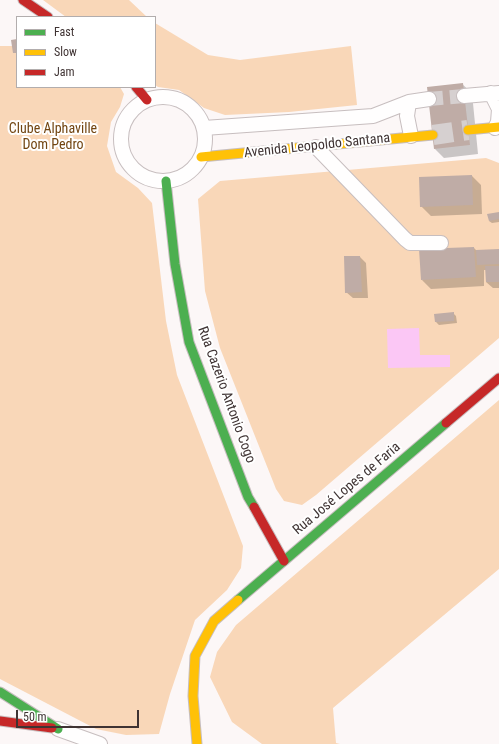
<!DOCTYPE html>
<meta charset="utf-8">
<style>
body{margin:0}
#map{position:relative;width:499px;height:744px;overflow:hidden;background:#fcf7f7;font-family:"Roboto Condensed",sans-serif}
canvas{display:block}
.legend{position:absolute;left:16px;top:16px;width:140px;height:72px;box-sizing:border-box;background:#fff;border:1px solid #b2adad;margin:0;padding:5px 7px;list-style:none;font-size:12px;color:#3f3333}
.legend li{display:flex;align-items:center;gap:8px;height:20px}
.legend b{width:20px;border:1px solid #b2adad}
.scale{position:absolute;left:16px;top:710px;width:123px;height:18px;box-sizing:border-box;border:2px solid #3f3333;border-top:0;padding-left:5px;font-size:12px;line-height:14px;white-space:nowrap;color:#3f3333;-webkit-text-stroke:3px #fff;paint-order:stroke}
</style>
<div id="map">
<canvas width="499" height="744"></canvas>
<ul class="legend">
<li><b style="height:5px;background:#4caf50"></b>Fast</li>
<li><b style="height:5px;background:#ffc107"></b>Slow</li>
<li><b style="height:5px;background:#c62828"></b>Jam</li>
</ul>
<div class="scale">50 m</div>
</div>
<script>
const c = document.querySelector('canvas').getContext('2d');
c.lineJoin = 'round';
function fillPath(path, color) {
  c.fillStyle = color;
  c.fill(path, 'evenodd');
}
function toPath(rows) {
  const path = new Path2D();
  for (const r of rows) {
    if (r.length === 3) {
      path.moveTo(r[0] + r[2], r[1]);
      path.arc(r[0], r[1], r[2], 0, 2 * Math.PI);
      continue;
    }
    path.moveTo(r[0], r[1]);
    for (let i = 2; i < r.length; i += 2) path.lineTo(r[i], r[i + 1]);
  }
  return path;
}
function trace(path, color, width, dash) {
  c.strokeStyle = color;
  c.lineWidth = width;
  c.lineCap = dash ? 'butt' : 'round';
  c.setLineDash(dash || []);
  c.stroke(path);
}
function drawText(font, color, halo, rows, align = 'center') {
  c.font = font + ' "Roboto Condensed",sans-serif';
  c.lineWidth = 4;
  c.setLineDash([]);
  c.textBaseline = 'middle';
  c.strokeStyle = halo;
  c.fillStyle = color;
  for (const [text, x, y, turn = 0] of rows) {
    c.save();
    c.translate(x, y);
    c.rotate((+turn || 0) * Math.PI / 180);
    c.textAlign = isNaN(turn) ? turn : align;
    if (halo) c.strokeText(text, 0, 0);
    c.fillText(text, 0, 0);
    c.restore();
  }
}
const green = toPath([
 [43,0,129,0,147,17,66,17],
 [155,23,208,55,240,60,351,46,357,105,289,112,225,115,204,108,179,90,158,87,155,85],
 [0,46,17,46,17,87,120,87,124,94,120,107,111,122,107,146,116,172,138,188,152,203,166,321,177,375,243,546,241,568,227,590,195,620,170,694,159,734,126,735,96,729,0,679],
 [486,158,499,163,499,338,316,495,302,505,284,501,276,489,220,348,205,291,198,199,220,181],
 [499,400,499,569,333,708,336,743,340,744,262,744,232,722,210,677,217,652,236,625]
]);
const water = toPath([
 [419,328,420,355,450,355,450,367,388,368,387,329]
]);
const shadow = toPath([
 [462,84,472,93,478,154,444,158,435,149],
 [472,176,481,185,482,214,431,216,421,206],
 [499,213,499,222,492,223,489,221],
 [474,248,477,251,499,250,499,288,493,288,486,282,486,270,484,270,484,286,431,289,422,280],
 [360,257,366,263,368,298,353,298,346,292],
 [453,313,456,316,457,323,439,325,436,322,435,315]
]);
const building = toPath([
 [17,39,17,53,13,53,11,40],
 [463,83,470,145,434,149,427,87],
 [472,175,473,205,420,207,419,177],
 [499,212,499,219,489,221,487,214],
 [474,247,476,277,421,280,419,249],
 [499,249,499,264,477,265,476,250],
 [344,256,360,256,362,292,345,293],
 [485,266,499,266,499,282,486,282],
 [454,312,454,321,435,322,434,314]
]);
const streetTunnel = toPath([
 [429,99,464,96]
]);
const secondaryTunnel = toPath([
 [433,135,468,130]
]);
const street = toPath([
 [491,93,499,109,498,122,495,128],
 [464,96,499,93],
 [163,139,42],
 [409,102,407,116,411,136],
 [204,128,373,116,409,102,429,99],
 [316,147,405,239,410,243,441,243],
 [58,729,100,744]
]);
const fast = toPath([
 [166,181,175,264,189,342,248,497,254,507],
 [238,600,446,423],
 [0,692,58,729]
]);
const slow = toPath([
 [468,130,499,127],
 [201,157,433,135],
 [197,744,193,696,195,656,214,621,238,600]
]);
const jam = toPath([
 [23,0,48,17],
 [136,87,147,100],
 [446,423,499,378],
 [254,507,284,561],
 [0,721,52,728]
]);
const parkNames = [
 ["Clube Alphaville",53,129],
 ["Dom Pedro",53,145]
];
const streetNames = [
 ["Avenida Leopoldo Santana",317,146,-6],
 ["Rua Cazerio Antonio Cogo",226,395,70],
 ["Rua José Lopes de Faria",347,489,-40]
];
fillPath(green, '#f9d7b8');
fillPath(water, '#fbc7f5');
fillPath(shadow, '#0003');
fillPath(building, '#bfaca6');
trace(streetTunnel, '#d6d0d0', 14, [14, 7]);
trace(secondaryTunnel, '#d6d0d0', 20, [20, 10]);
trace(street, '#c7bebf', 16);
trace(fast, '#c7bebf', 11);
trace(slow, '#c7bebf', 11);
trace(jam, '#c7bebf', 11);
trace(street, '#fffefe', 14);
trace(fast, '#4caf50', 9);
trace(slow, '#ffc107', 9);
trace(jam, '#c62828', 9);
drawText('14px', '#724511', '#fff', parkNames);
drawText('14px', '#3f3333', '#fff', streetNames);
</script>
